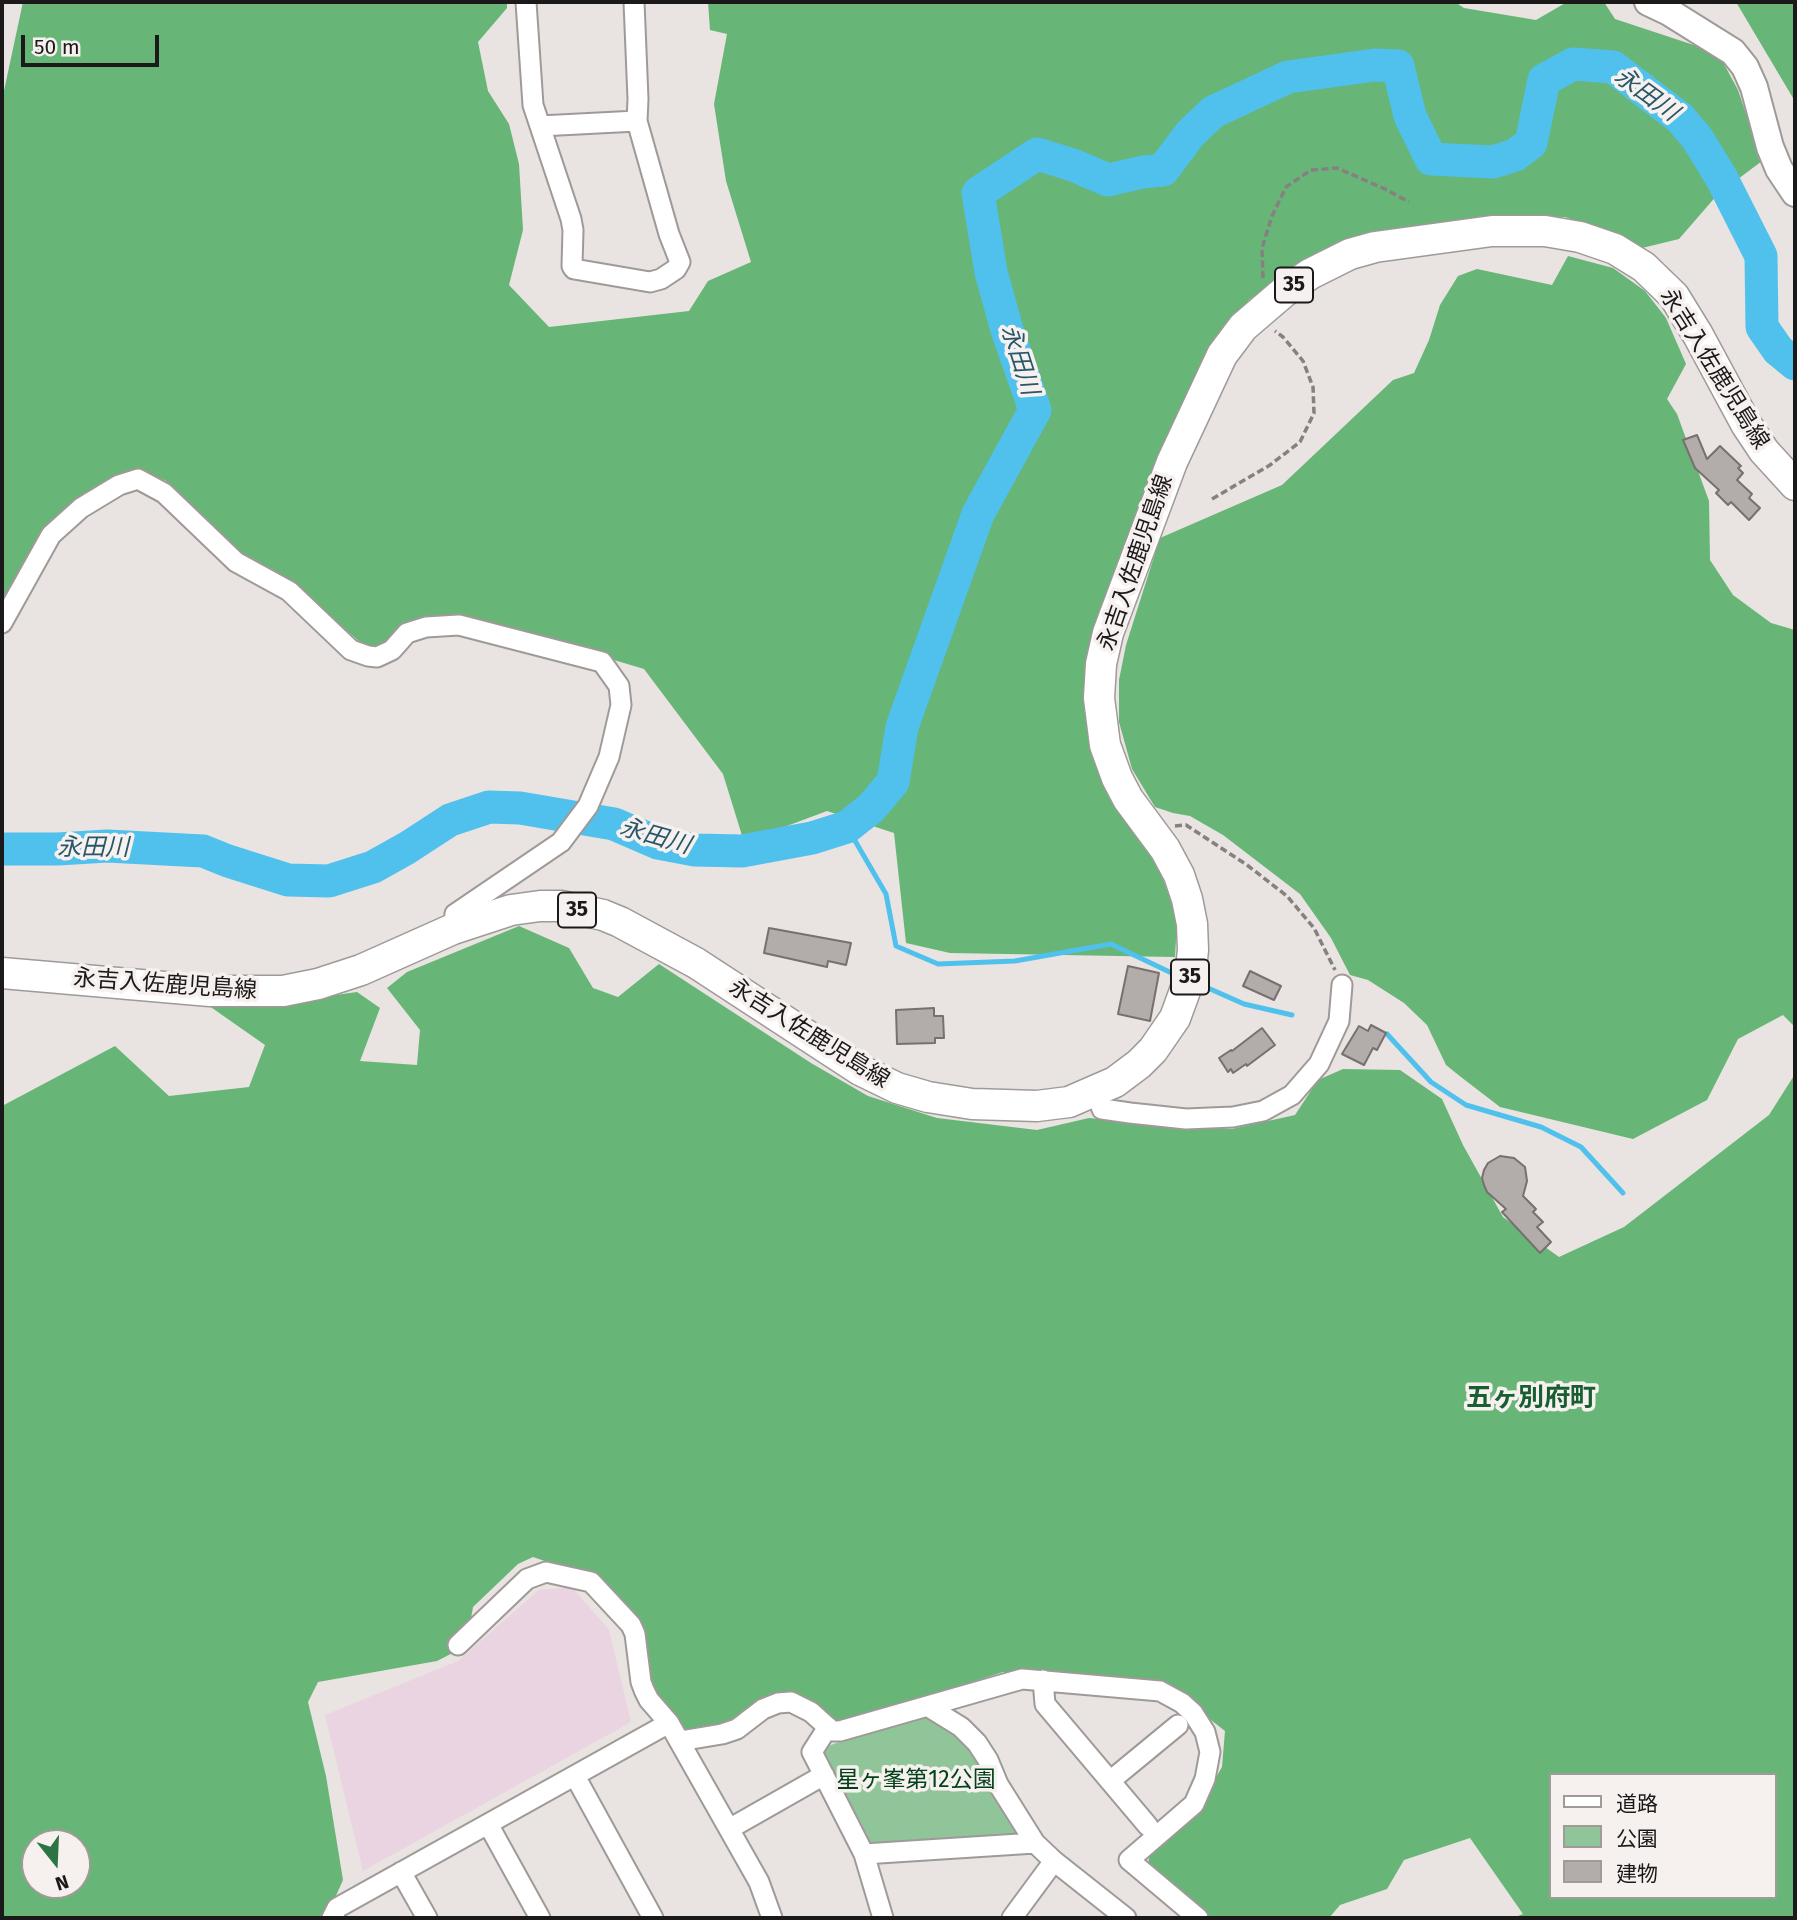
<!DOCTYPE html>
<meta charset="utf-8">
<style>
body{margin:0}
#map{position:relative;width:1797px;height:1920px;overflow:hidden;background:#e9e3e1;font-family:"Fira Sans","Noto Sans JP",sans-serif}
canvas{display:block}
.frame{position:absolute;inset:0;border:4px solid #1b1919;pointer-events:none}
.legend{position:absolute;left:1549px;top:1773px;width:228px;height:126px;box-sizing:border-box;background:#f6f1ef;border:2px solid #9e9b99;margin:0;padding:9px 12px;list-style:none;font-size:21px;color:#1b1919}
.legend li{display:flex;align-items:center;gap:14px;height:35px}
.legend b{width:35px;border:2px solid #9e9b99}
.north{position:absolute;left:21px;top:1829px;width:70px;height:70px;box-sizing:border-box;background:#f6f1ef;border:2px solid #9e9b99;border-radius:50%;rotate:162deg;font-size:19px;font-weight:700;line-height:28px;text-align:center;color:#1b1919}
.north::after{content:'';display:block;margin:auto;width:24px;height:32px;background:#2b7543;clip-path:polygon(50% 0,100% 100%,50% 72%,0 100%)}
.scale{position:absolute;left:21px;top:35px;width:138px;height:32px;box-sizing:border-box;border:4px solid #1b1919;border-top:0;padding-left:9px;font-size:21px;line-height:24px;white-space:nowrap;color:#1b1919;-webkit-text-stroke:5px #f6f1ef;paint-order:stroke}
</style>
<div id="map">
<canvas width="1797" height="1920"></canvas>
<div class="frame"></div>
<ul class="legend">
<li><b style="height:9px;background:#fff"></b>道路</li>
<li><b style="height:19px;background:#90c599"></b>公園</li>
<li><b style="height:19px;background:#b2acab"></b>建物</li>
</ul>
<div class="north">N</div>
<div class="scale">50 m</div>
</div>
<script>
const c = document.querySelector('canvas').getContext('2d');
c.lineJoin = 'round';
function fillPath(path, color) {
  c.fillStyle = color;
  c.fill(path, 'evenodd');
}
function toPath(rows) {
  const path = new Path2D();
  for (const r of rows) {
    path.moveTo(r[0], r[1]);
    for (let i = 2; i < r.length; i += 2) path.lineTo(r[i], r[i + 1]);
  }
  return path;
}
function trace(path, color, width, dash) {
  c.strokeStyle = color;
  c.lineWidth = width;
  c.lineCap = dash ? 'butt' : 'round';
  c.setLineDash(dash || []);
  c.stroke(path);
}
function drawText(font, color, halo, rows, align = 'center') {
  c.font = font + ' "Fira Sans","Noto Sans JP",sans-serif';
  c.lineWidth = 7;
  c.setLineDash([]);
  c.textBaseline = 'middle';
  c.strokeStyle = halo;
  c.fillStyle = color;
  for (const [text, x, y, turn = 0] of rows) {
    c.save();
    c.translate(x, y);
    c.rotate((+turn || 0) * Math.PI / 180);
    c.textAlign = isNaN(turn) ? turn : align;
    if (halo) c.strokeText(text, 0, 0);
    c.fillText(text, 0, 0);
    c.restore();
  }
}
const industrial = toPath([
 [572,1587,609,1630,631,1722,363,1871,325,1715,458,1661,539,1590]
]);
const green = toPath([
 [919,1714,928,1716,959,1735,981,1765,1018,1830,1015,1836,875,1845,868,1842,822,1752,825,1747]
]);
const forest = toPath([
 [23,2,507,2,507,8,478,42,488,91,509,124,519,164,523,230,509,285,549,327,689,311,708,281,751,262,726,181,714,104,727,34,710,30,708,2,1455,2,1464,8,1536,20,1567,2,1604,2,1615,19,1718,53,1738,90,1762,161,1718,194,1679,239,1642,248,1610,232,1565,217,1483,216,1349,242,1291,268,1249,300,1194,380,1133,524,1088,670,1087,731,1111,795,1158,867,1168,892,1177,922,1175,957,950,953,906,943,894,833,827,811,744,842,723,774,644,669,594,654,440,617,414,620,384,645,368,649,293,584,226,544,165,480,128,473,95,494,2,610,2,100],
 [1736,2,1795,2,1795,103,1793,98],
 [1568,256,1613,268,1645,291,1666,318,1686,364,1667,399,1677,414,1709,501,1710,560,1733,595,1771,623,1795,630,1795,1027,1783,1015,1738,1039,1707,1100,1633,1139,1500,1107,1461,1077,1446,1065,1427,1025,1404,1003,1368,980,1350,975,1331,938,1300,894,1223,835,1190,816,1173,813,1155,807,1132,769,1119,722,1119,680,1126,645,1160,538,1282,485,1393,380,1414,373,1429,340,1440,305,1458,276,1477,269,1552,285],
 [519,926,569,948,593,988,618,997,659,964,811,1063,868,1096,937,1118,1037,1130,1089,1118,1182,1127,1232,1129,1295,1115,1318,1080,1343,1069,1400,1070,1442,1099,1463,1145,1503,1217,1559,1257,1624,1227,1769,1115,1795,1074,1795,1918,1513,1918,1523,1914,1470,1838,1404,1860,1387,1889,1340,1905,1329,1918,1211,1918,1153,1870,1148,1864,1150,1852,1202,1802,1222,1767,1225,1731,1188,1702,1145,1682,1003,1672,844,1723,830,1722,818,1704,800,1697,776,1693,755,1704,725,1726,701,1731,684,1729,655,1701,646,1683,635,1613,597,1579,533,1557,518,1564,473,1607,466,1646,437,1661,318,1682,308,1702,326,1776,343,1880,326,1918,2,1918,2,1106,115,1046,169,1096,249,1087,265,1045,205,1003,286,1002,357,992,380,1008,360,1061,417,1065,420,1030,387,988,407,972],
 [1550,1775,1774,1775,1774,1897,1550,1897],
 [35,1843,77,1843,77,1885,35,1885]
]);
const stream = toPath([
 [847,827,886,894,896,946,938,964,1015,961,1111,944,1180,977],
 [1199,984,1244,1004,1292,1015],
 [1387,1034,1431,1082,1466,1105,1541,1127,1581,1147,1623,1193]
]);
const river = toPath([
 [2,849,58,849,107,846,203,851,228,861,288,880,329,881,373,867,407,848,450,820,489,807,520,808,614,824,658,843,695,850,742,851,812,838,847,827,871,808,893,782,902,727,978,514,1035,410,1007,330,991,272,978,193,1037,154,1073,165,1108,180,1143,172,1163,170,1190,134,1213,112,1288,77,1375,65,1398,66,1410,116,1431,159,1493,162,1515,155,1531,143,1544,80,1573,64,1613,67,1680,118,1697,138,1721,177,1761,256,1762,327,1778,350,1795,364]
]);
const building = toPath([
 [1697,435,1707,459,1720,446,1741,466,1738,468,1743,473,1737,480,1752,494,1749,498,1760,508,1749,520,1731,502,1728,505,1716,493,1719,490,1695,468,1683,440,1697,435],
 [769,928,851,943,846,965,828,961,827,967,764,953,769,928],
 [1128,966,1159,973,1150,1021,1118,1014,1128,966],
 [1250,971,1281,986,1274,1000,1243,986,1250,971],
 [934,1008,934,1016,943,1016,944,1038,935,1038,935,1043,897,1044,896,1010,934,1008],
 [1371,1025,1386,1033,1377,1050,1373,1048,1364,1065,1342,1054,1359,1026,1368,1031,1371,1025],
 [1262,1028,1275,1045,1247,1066,1246,1064,1233,1073,1231,1069,1228,1072,1219,1058,1231,1050,1232,1051,1262,1028],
 [1500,1156,1514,1158,1525,1167,1527,1181,1523,1196,1536,1209,1533,1212,1543,1222,1537,1227,1551,1242,1540,1253,1502,1212,1506,1209,1487,1192,1484,1185,1482,1178,1484,1170,1488,1163,1500,1156]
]);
const path = toPath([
 [1263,278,1262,248,1272,216,1286,187,1311,170,1337,168,1385,189,1409,202],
 [1212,499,1270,465,1300,442,1314,413,1313,387,1303,361,1283,337,1275,331],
 [1175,826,1186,825,1247,865,1287,896,1314,928,1335,970]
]);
const street = toPath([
 [526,2,533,105,571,219,573,230,572,266,574,269,650,282,661,279,676,269,680,262,669,234,637,121,638,99,634,2],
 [540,126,637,121],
 [2,623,51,535,81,508,119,485,138,479,164,493,236,562,289,591,351,650,368,656,377,657,392,650,407,633,426,627,459,625,602,662,619,686,621,705,609,757,588,806,561,842,455,914,453,929],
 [1096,1092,1102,1109,1130,1113,1186,1119,1233,1117,1263,1111,1292,1095,1319,1064,1339,1021,1342,985],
 [458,1645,527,1579,546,1572,591,1582,631,1625,635,1634,641,1682,644,1690,649,1700,669,1723],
 [1043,1680,1045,1704,1148,1826],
 [927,1706,961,1727,977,1743,988,1760,998,1784,1035,1843,1054,1861,1126,1918],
 [828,1727,812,1752,864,1854,883,1918],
 [680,1741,722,1734,737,1729,763,1709,778,1703,791,1702,811,1712,832,1731,840,1731,1022,1679,1160,1691,1182,1703,1193,1713,1205,1732,1210,1752,1205,1779,1194,1804,1129,1860,1198,1918],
 [575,1776,653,1918],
 [1110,1781,1178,1725],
 [488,1824,540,1918],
 [729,1829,824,1775],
 [864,1854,1035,1843],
 [401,1872,427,1918],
 [332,1918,337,1908,669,1723,759,1882,772,1918],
 [1012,1918,1054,1861]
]);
const secondary = toPath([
 [1648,2,1669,12,1733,52,1745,67,1754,87,1770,147,1779,169,1795,193]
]);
const primary = toPath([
 [2,973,210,991,283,991,318,984,361,970,453,929,511,910,540,906,562,906,603,915,620,922,696,963,860,1070,897,1088,928,1097,972,1104,1037,1106,1069,1102,1115,1082,1139,1064,1153,1050,1175,1018,1190,977,1193,950,1192,924,1187,899,1179,875,1165,849,1128,799,1117,778,1105,745,1099,698,1101,664,1108,633,1172,462,1222,355,1243,327,1285,291,1310,274,1350,254,1375,247,1492,231,1545,231,1580,237,1615,249,1644,267,1674,296,1698,335,1746,424,1764,451,1795,485]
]);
const shields = [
 [1294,285,38],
 [577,910,38],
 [1190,977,38]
];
const shieldNames = [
 ["35",1294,285],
 ["35",577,910],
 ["35",1190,977]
];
const streetNames = [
 ["永吉入佐鹿児島線",1714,369,58],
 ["永吉入佐鹿児島線",1136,563,-71],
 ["永吉入佐鹿児島線",165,985,4],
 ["永吉入佐鹿児島線",809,1034,32]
];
const parkNames = [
 ["星ヶ峯第12公園",916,1781]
];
const waterNames = [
 ["永田川",1646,95,36],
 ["永田川",1019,360,72],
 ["永田川",655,837,16],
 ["永田川",93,848]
];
const quarterNames = [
 ["五ヶ別府町",1531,1399]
];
fillPath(industrial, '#ead4e1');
fillPath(green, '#90c599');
fillPath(forest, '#67b577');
trace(stream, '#50c1ed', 5);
trace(river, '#50c1ed', 33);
fillPath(building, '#b2acab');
trace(building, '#76716f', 2);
trace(street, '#9f9a98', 23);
trace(secondary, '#9f9a98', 30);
trace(primary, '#9f9a98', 33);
trace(path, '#858180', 3.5, [7, 3.5]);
trace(street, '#fff', 19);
trace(secondary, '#fff', 26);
trace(primary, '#fff', 30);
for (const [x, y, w] of shields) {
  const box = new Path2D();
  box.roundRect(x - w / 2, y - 17.5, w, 35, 5);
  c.fillStyle = '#f6f1ef';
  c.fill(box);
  trace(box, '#1b1919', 2);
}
drawText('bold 21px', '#1b1919', null, shieldNames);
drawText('23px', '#1b1919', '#f6f1ef', streetNames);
drawText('23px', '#034119', '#f6f1ef', parkNames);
drawText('italic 24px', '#28576a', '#f6f1ef', waterNames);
drawText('bold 26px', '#185e31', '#f6f1ef', quarterNames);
</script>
